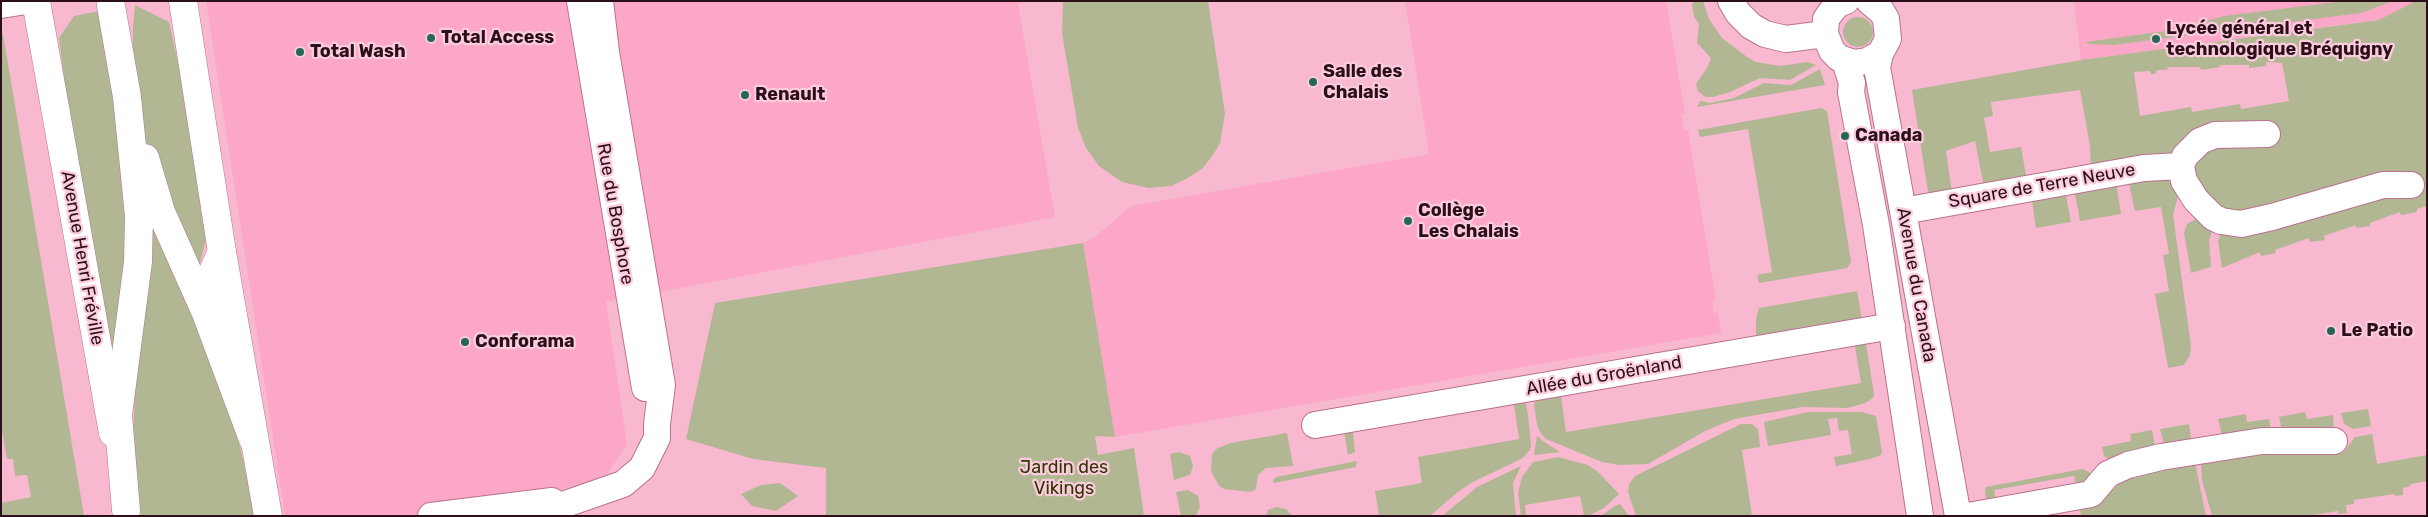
<!DOCTYPE html>
<meta charset="utf-8">
<style>
body{margin:0}
#map{position:relative;width:2428px;height:517px;overflow:hidden;background:#f8b9d0;font-family:Rubik,sans-serif}
canvas{display:block}
.frame{position:absolute;inset:0;border:2px solid #2b101b;pointer-events:none}
</style>
<div id="map">
<canvas width="2428" height="517"></canvas>
<div class="frame"></div>
</div>
<script>
const c = document.querySelector('canvas').getContext('2d');
c.lineJoin = 'round';
function fillPath(path, color) {
  c.fillStyle = color;
  c.fill(path, 'evenodd');
}
function toPath(rows) {
  const path = new Path2D();
  for (const r of rows) {
    if (r.length === 3) {
      path.moveTo(r[0] + r[2], r[1]);
      path.arc(r[0], r[1], r[2], 0, 2 * Math.PI);
      continue;
    }
    path.moveTo(r[0], r[1]);
    for (let i = 2; i < r.length; i += 2) path.lineTo(r[i], r[i + 1]);
  }
  return path;
}
function trace(path, color, width, dash) {
  c.strokeStyle = color;
  c.lineWidth = width;
  c.lineCap = dash ? 'butt' : 'round';
  c.setLineDash(dash || []);
  c.stroke(path);
}
function drawText(font, color, halo, rows, align = 'center') {
  c.font = font + ' Rubik,sans-serif';
  c.lineWidth = 4.5;
  c.setLineDash([]);
  c.textBaseline = 'middle';
  c.strokeStyle = halo;
  c.fillStyle = color;
  for (const [text, x, y, turn = 0] of rows) {
    c.save();
    c.translate(x, y);
    c.rotate((+turn || 0) * Math.PI / 180);
    c.textAlign = isNaN(turn) ? turn : align;
    if (halo) c.strokeText(text, 0, 0);
    c.fillText(text, 0, 0);
    c.restore();
  }
}
const built = toPath([
 [206,1,1027,1,1018,4,1055,217,606,302,627,444,603,481,422,516,285,516],
 [1405,1,1666,1,1685,113,1681,114,1683,121,1684,130,1688,130,1716,300,1712,301,1714,313,1718,312,1721,333,1115,437,1083,243,1095,237,1131,206,1429,154],
 [2074,1,2427,1,2427,13,2081,60]
]);
const green = toPath([
 [1063,1,1208,1,1225,114,1220,143,1213,155,1202,169,1186,179,1171,186,1148,188,1122,182,1099,166,1086,148,1078,128,1062,33],
 [1694,1,1703,1,1709,19,1722,38,1747,57,1756,62,1780,66,1808,62,1816,65,1790,80,1760,78,1730,92,1713,97,1705,97,1698,91,1696,84,1707,68,1711,58,1697,43,1699,24,1694,17,1692,5],
 [2344,1,2393,1,2361,13,2114,45,2090,44,2085,42,2195,27,2195,24,2224,16],
 [2416,1,2427,1,2427,206,2417,209,2417,212,2401,215,2400,212,2370,223,2370,226,2356,228,2356,225,2324,236,2325,240,2310,242,2309,238,2275,250,2276,253,2261,256,2260,252,2222,268,2218,241,2221,233,2193,180,2091,171,2090,146,2080,90,1991,102,1993,116,1984,118,1990,152,2021,147,2027,181,1984,187,1975,141,1946,151,1952,193,1929,198,1912,90,2081,60,2379,20],
 [2266,62,2282,63,2289,101,2241,109,2240,104,2192,112,2191,107,2140,116,2134,72,2150,71,2151,74,2155,74,2157,70,2167,70,2168,67,2200,67,2201,70,2220,67,2219,65,2249,65,2249,68,2266,66],
 [135,5,169,22,178,63,208,231,197,275,152,167,133,83,133,27],
 [99,11,126,179,130,262,114,393,75,163,59,38,74,16],
 [1858,32,15],
 [1,34,3,34,84,516,1,516,1,503,31,497,27,475,15,476,13,459,7,459,1,425],
 [1820,69,1825,85,1697,107,1700,101,1710,103,1734,98,1764,83,1791,85],
 [1821,108,1827,111,1851,262,1847,268,1842,269,1759,283,1757,275,1772,272,1748,129,1700,137,1698,130],
 [2150,176,2173,180,2179,193,2173,215,2191,346,2190,355,2184,365,2168,368,2155,294,2169,291,2163,255,2169,254,2161,207,2135,211,2128,179],
 [2116,181,2121,214,2080,221,2074,188],
 [2065,190,2071,222,2036,228,2032,201],
 [148,200,228,395,256,516,141,516,133,439,136,363],
 [2198,218,2213,228,2209,240,2211,267,2191,273,2184,233,2187,224],
 [1083,243,1115,437,1095,436,1098,455,1134,448,1144,516,826,516,826,468,753,459,686,439,715,303],
 [1857,291,1863,326,1756,344,1756,319,1759,308],
 [1865,338,1874,394,1873,398,1865,403,1847,408,1802,407,1734,419,1705,431,1648,464,1620,465,1602,462,1546,439,1540,432,1537,425,1534,405,1536,395,1560,389,1566,432,1861,383,1854,340],
 [1513,398,1525,400,1528,414,1531,445,1530,450,1523,458,1473,482,1459,491,1430,516,1379,516,1375,491,1422,483,1418,457,1519,439],
 [2368,409,2371,426,2353,429,2344,424,2341,413],
 [1808,412,1862,412,1876,416,1882,452,1881,455,1870,459,1836,466,1834,457,1852,454,1848,430,1839,431,1837,418,1828,419,1831,435,1768,446,1764,422],
 [2305,412,2307,419,2333,415,2334,428,2282,431,2279,417],
 [2246,414,2247,422,2269,419,2271,431,2222,435,2218,419],
 [1741,424,1752,424,1758,429,1760,447,1742,450,1752,516,1636,516,1628,492,1629,484,1635,476],
 [2189,424,2191,439,2164,444,2160,429],
 [1343,425,1383,425,1382,427,1353,432,1355,452,1348,455],
 [2152,430,2155,446,2110,460,2104,456,2102,447,2131,441,2130,434],
 [1287,433,1293,466,1266,468,1258,475,1256,489,1250,492,1224,489,1219,486,1211,471,1212,454,1216,449,1230,443],
 [2372,434,2377,464,2427,455,2427,481,2411,484,2410,486,2403,488,2403,495,2395,496,2394,494,2354,500,2354,504,2346,505,2347,513,2338,514,2338,511,2307,516,2212,516,2202,480,2201,462,2203,459,2289,452,2335,455,2344,452,2355,437],
 [1537,436,1543,441,1560,452,1534,455],
 [1179,452,1190,456,1193,466,1190,475,1174,480,1170,454],
 [1558,457,1588,465,1598,472,1619,494,1604,508,1590,515,1584,516,1580,496,1525,505,1526,516,1521,516,1518,493,1522,477,1533,462],
 [1357,461,1356,467,1274,483,1273,480,1276,477],
 [2195,463,2206,516,2081,516,2080,509,2104,497,2131,474],
 [1521,466,1513,483,1516,516,1442,516,1477,487],
 [2082,469,2089,472,2092,477,2077,491,2074,476,1994,490,1997,504,1987,505,1985,490,1986,487],
 [780,483,798,496,776,511,752,506,741,494,761,485],
 [1188,490,1198,496,1200,507,1196,515,1181,516,1176,492],
 [1620,504,1629,516,1601,516,1615,506],
 [1276,507,1286,509,1292,516,1266,516,1268,510]
]);
const minor = toPath([
 [580,1,645,388],
 [1731,1,1738,13,1751,26,1765,34,1786,39,1825,34],
 [1846,1,1838,4,1831,12,1826,19,1825,34,1832,51,1839,58,1854,63,1867,61,1880,54,1888,39,1886,19,1882,12,1869,1],
 [1,5,26,1],
 [1880,54,1877,67,1958,516],
 [1845,61,1852,83,1851,92,1876,225,1920,516],
 [2267,134,2215,135,2200,141,2185,156,2181,166,2184,181,2196,200,2213,217,2221,221,2241,224,2272,217,2383,185,2411,185],
 [1903,211,2144,168,2181,166],
 [1315,425,1892,326],
 [431,516,552,501],
 [531,516,623,484,642,468,657,438,657,424,662,385,606,52,600,1],
 [1968,516,2091,494,2108,474,2128,465,2161,457,2262,441,2334,441]
]);
const major = toPath([
 [36,1,113,433],
 [183,1,222,252,268,516]
]);
const highway = toPath([
 [111,6,127,97,139,216,138,262,118,415,126,510],
 [145,158,161,212,206,313,253,439],
 [206,313,209,280,222,252]
]);
const markers = [
 [431,38,5,"#246758"],
 [2156,39,5,"#246758"],
 [300,52,5,"#246758"],
 [1313,82,5,"#246758"],
 [745,95,5,"#246758"],
 [1845,136,5,"#246758"],
 [1408,221,5,"#246758"],
 [2331,331,5,"#246758"],
 [465,342,5,"#246758"]
];
const poiNames = [
 ["Lycée général et",2166,29],
 ["technologique Bréquigny",2166,50],
 ["Total Access",441,38],
 ["Total Wash",310,52],
 ["Salle des",1323,72],
 ["Chalais",1323,93],
 ["Renault",755,95],
 ["Canada",1855,136],
 ["Collège",1418,211],
 ["Les Chalais",1418,232],
 ["Le Patio",2341,331],
 ["Conforama",475,342]
];
const streetNames = [
 ["Square de Terre Neuve",2042,186,-10],
 ["Rue du Bosphore",615,214,80],
 ["Avenue Henri Fréville",82,258,80],
 ["Avenue du Canada",1916,285,80],
 ["Allée du Groënland",1604,376,-10]
];
const parkNames = [
 ["Jardin des",1064,468],
 ["Vikings",1064,489]
];
fillPath(built, '#fca7c7');
fillPath(green, '#b1b793');
trace(minor, '#b9718d', 28);
trace(major, '#b9718d', 29);
trace(highway, '#b9718d', 29);
trace(minor, '#fff', 26);
trace(major, '#fff', 28);
trace(highway, '#fff', 28);
for (const [x, y, r, color] of markers) {
  const dot = new Path2D();
  dot.arc(x, y, r, 0, 2 * Math.PI);
  c.fillStyle = color;
  c.fill(dot);
  trace(dot, '#fcccdc', 2);
}
drawText('bold 18px', '#2b101b', '#fcccdc', poiNames, 'left');
drawText('18px', '#2b101b', '#fcccdc', streetNames);
drawText('18px', '#313606', '#fcccdc', parkNames);
</script>
